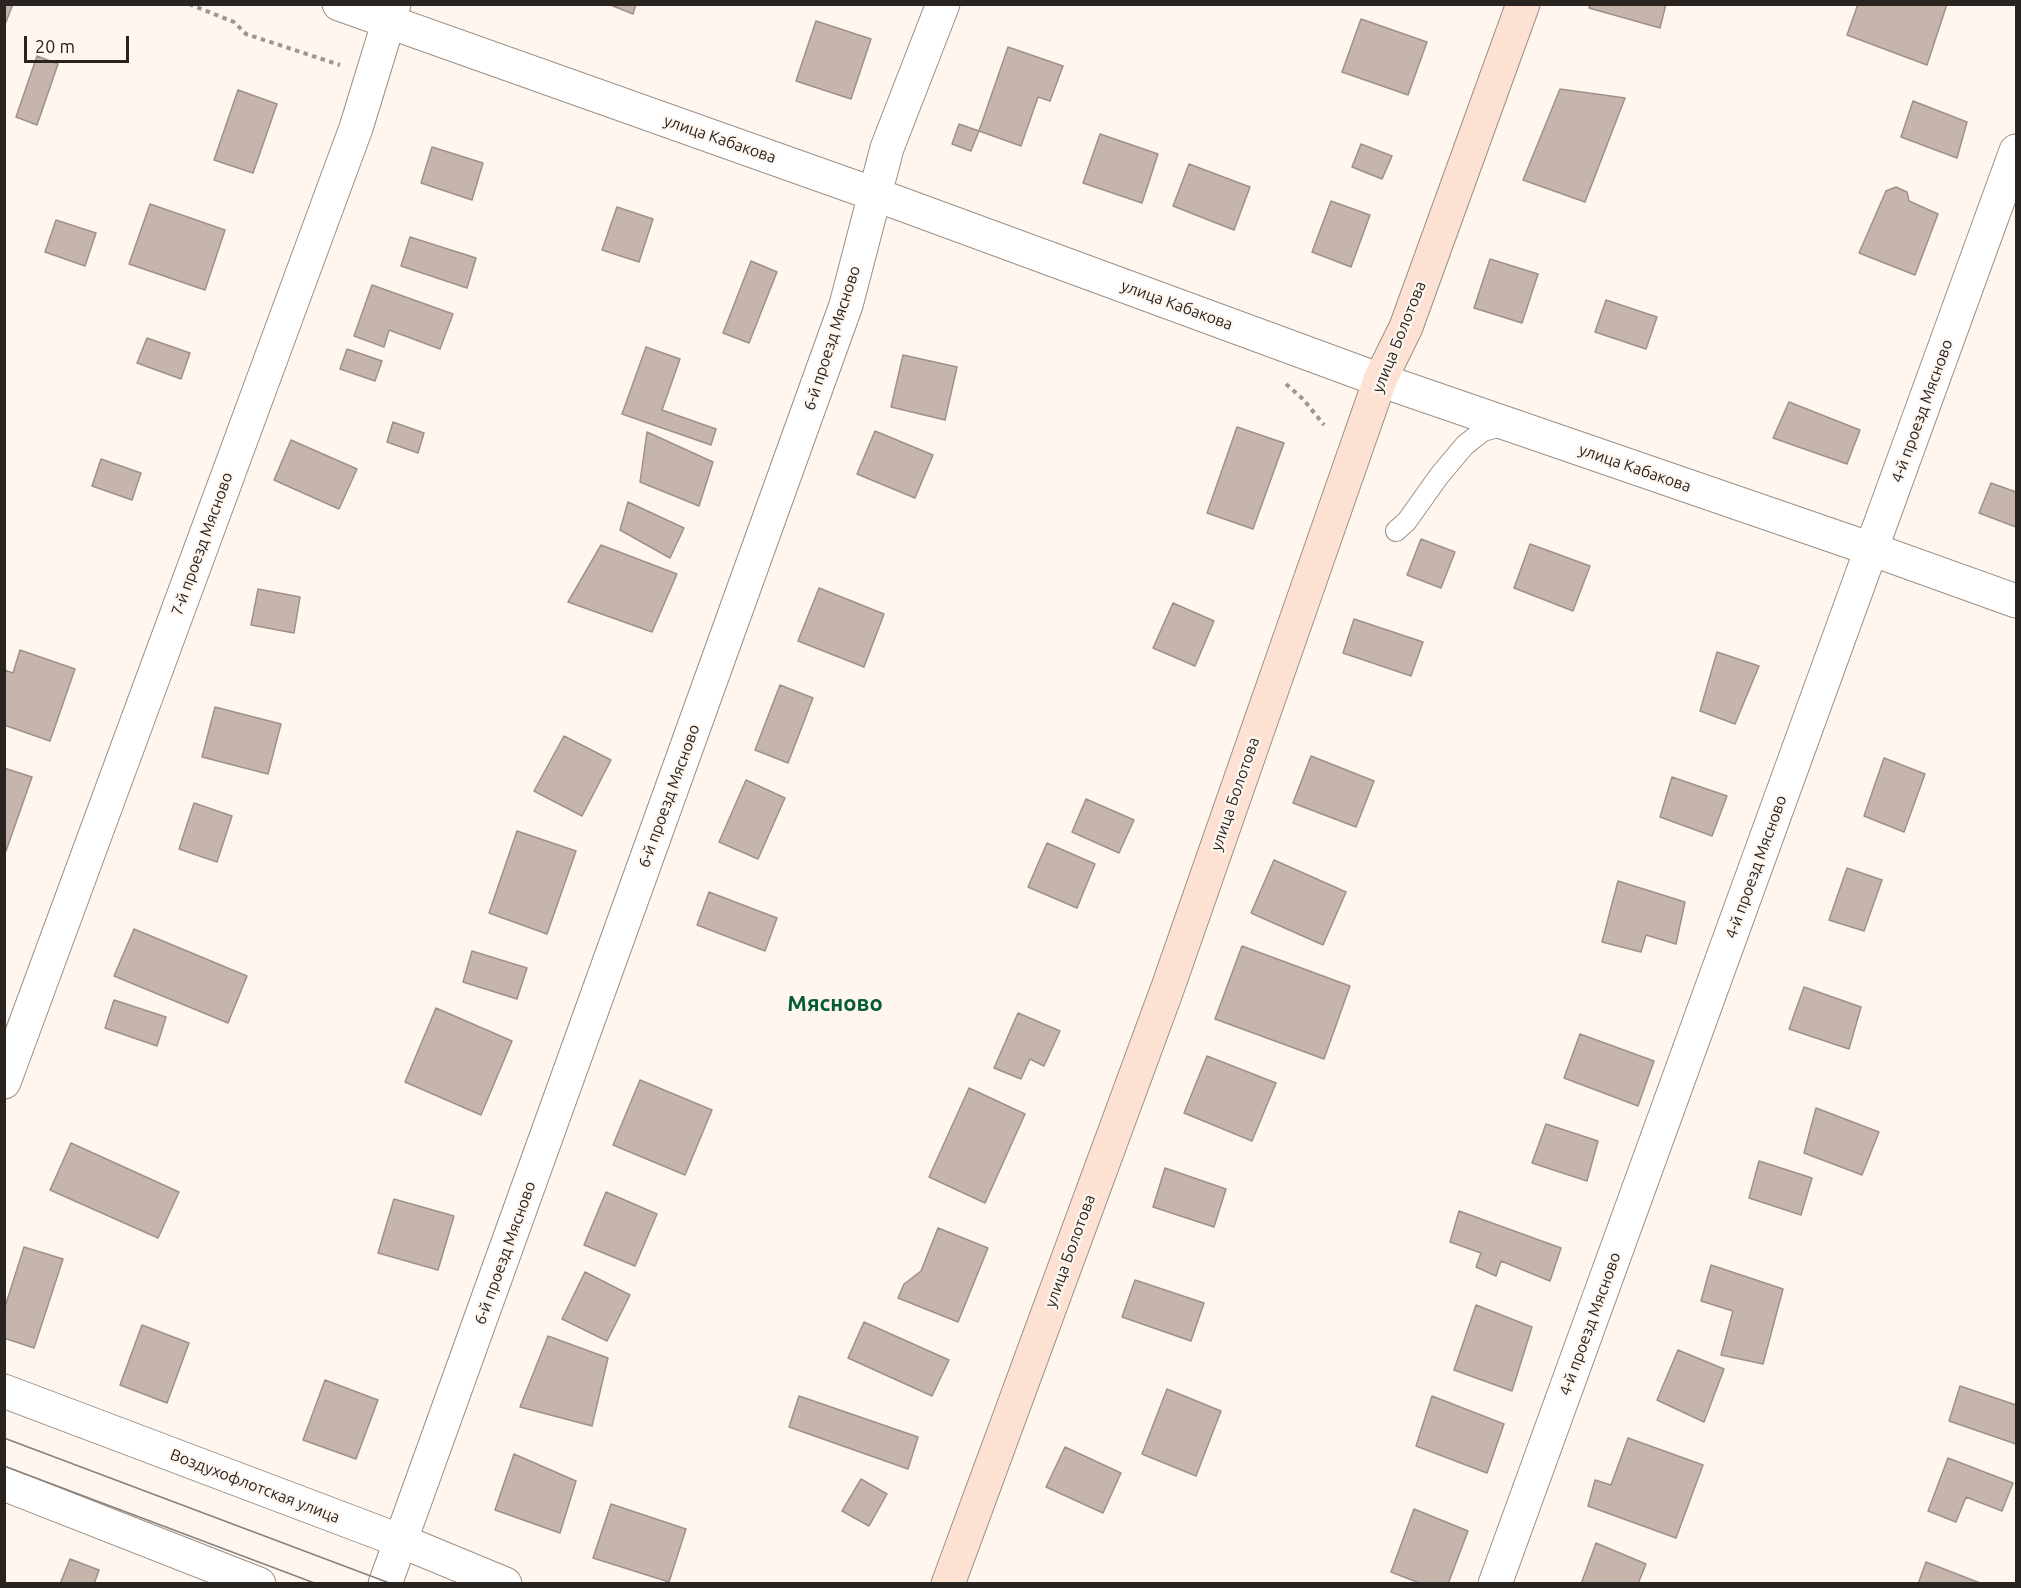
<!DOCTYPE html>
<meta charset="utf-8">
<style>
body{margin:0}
#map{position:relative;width:2021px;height:1588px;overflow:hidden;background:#fff6f0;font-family:Ubuntu,sans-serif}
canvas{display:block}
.frame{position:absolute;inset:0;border:6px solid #292420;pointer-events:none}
.scale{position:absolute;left:24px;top:36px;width:105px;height:27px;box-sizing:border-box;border:3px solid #292420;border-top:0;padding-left:8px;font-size:18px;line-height:21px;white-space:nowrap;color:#292420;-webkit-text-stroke:4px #fff6f0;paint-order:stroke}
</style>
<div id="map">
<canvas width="2021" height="1588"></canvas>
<div class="frame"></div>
<div class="scale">20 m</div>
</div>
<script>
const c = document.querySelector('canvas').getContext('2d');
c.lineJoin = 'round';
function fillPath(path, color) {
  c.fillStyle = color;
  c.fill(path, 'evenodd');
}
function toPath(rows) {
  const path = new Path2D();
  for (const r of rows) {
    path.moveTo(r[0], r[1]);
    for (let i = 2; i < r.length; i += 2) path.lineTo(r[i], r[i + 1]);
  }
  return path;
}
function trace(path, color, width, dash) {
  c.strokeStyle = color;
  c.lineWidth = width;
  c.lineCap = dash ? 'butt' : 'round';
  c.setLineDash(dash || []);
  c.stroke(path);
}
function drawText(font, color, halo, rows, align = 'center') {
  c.font = font + ' Ubuntu,sans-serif';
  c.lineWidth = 4.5;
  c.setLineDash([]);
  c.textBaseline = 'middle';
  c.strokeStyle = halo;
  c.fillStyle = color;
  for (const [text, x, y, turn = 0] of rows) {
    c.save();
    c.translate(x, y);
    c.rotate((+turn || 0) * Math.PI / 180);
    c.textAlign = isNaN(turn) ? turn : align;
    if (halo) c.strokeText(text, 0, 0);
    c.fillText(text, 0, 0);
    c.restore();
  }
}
const building = toPath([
 [4,4,13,4,4,27,4,4],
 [608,4,636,4,633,14,608,4],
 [1590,4,1666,4,1660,28,1589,8,1590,4],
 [1858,4,1947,4,1927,65,1847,35,1858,4],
 [1361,19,1427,42,1408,95,1342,72,1361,19],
 [816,21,871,39,851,99,796,81,816,21],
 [1008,47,1063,66,1050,101,1038,97,1021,146,979,131,1008,47],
 [37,56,58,64,37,125,16,117,37,56],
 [1560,89,1625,98,1585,202,1523,180,1560,89],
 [238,90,277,104,253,173,214,160,238,90],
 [1913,101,1967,122,1957,158,1901,137,1913,101],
 [959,124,979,131,971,151,952,144,959,124],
 [1100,134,1158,154,1142,203,1083,183,1100,134],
 [1361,144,1392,156,1382,179,1352,167,1361,144],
 [432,147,483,163,472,200,421,183,432,147],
 [1189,164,1250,187,1234,230,1173,206,1189,164],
 [1896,187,1907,192,1909,201,1938,214,1915,275,1859,253,1886,191,1896,187],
 [1331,201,1370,215,1351,267,1312,252,1331,201],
 [150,204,225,230,205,290,129,264,150,204],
 [617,207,653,219,639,262,602,250,617,207],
 [56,220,96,233,85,266,45,252,56,220],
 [410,237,476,258,467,288,401,266,410,237],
 [1490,259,1538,274,1522,323,1474,308,1490,259],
 [751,261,777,272,749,343,723,333,751,261],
 [372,285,453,314,440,349,389,330,384,347,354,336,372,285],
 [1606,300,1657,317,1646,349,1595,332,1606,300],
 [147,338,190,353,181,379,137,363,147,338],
 [646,347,680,359,662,410,716,429,711,445,622,414,646,347],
 [347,349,382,361,375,381,340,369,347,349],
 [903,355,957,367,945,420,891,407,903,355],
 [1789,402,1860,430,1847,464,1773,438,1789,402],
 [393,422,424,433,418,453,387,442,393,422],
 [1237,427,1284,443,1253,529,1207,513,1237,427],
 [875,431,933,455,915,498,857,474,875,431],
 [647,432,713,462,699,506,640,482,647,432],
 [291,440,357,469,339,509,274,480,291,440],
 [101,459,141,473,132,500,92,486,101,459],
 [1991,483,2016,492,2016,527,1979,513,1991,483],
 [628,502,684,528,670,558,620,530,628,502],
 [1421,539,1455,552,1441,588,1407,575,1421,539],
 [1530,544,1590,566,1573,611,1514,588,1530,544],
 [601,545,677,574,652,632,568,602,601,545],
 [819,588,884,614,864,667,798,641,819,588],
 [258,589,300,597,294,633,251,625,258,589],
 [1173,603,1214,621,1195,666,1153,648,1173,603],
 [1354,619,1423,642,1411,676,1343,653,1354,619],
 [20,650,75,669,50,741,4,725,4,670,13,673,20,650],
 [1717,652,1759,666,1735,724,1700,711,1717,652],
 [780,685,813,698,788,763,755,750,780,685],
 [215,707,281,724,268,774,202,757,215,707],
 [564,736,611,760,582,816,534,791,564,736],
 [1311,756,1374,781,1356,827,1293,803,1311,756],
 [1884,758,1925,774,1904,832,1864,816,1884,758],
 [4,768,32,777,6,851,4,851,4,768],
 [1672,777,1727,796,1712,836,1660,817,1672,777],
 [746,780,785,798,758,859,719,842,746,780],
 [1086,799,1134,820,1119,853,1072,832,1086,799],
 [194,803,232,816,217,862,179,849,194,803],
 [517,831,576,851,547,934,489,913,517,831],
 [1047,843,1095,864,1077,908,1028,887,1047,843],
 [1274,860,1346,892,1323,945,1251,913,1274,860],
 [1847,868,1882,880,1864,931,1829,920,1847,868],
 [1618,881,1685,902,1676,944,1646,935,1641,952,1602,942,1618,881],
 [709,892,777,918,765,951,697,925,709,892],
 [134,929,247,976,228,1023,114,976,134,929],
 [1242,946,1350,986,1324,1059,1215,1019,1242,946],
 [472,951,527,968,517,999,463,982,472,951],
 [1804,987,1861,1007,1849,1049,1789,1029,1804,987],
 [114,1000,166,1017,157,1046,105,1028,114,1000],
 [436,1008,512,1041,481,1115,405,1082,436,1008],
 [1018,1013,1060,1031,1044,1066,1030,1059,1021,1079,994,1068,1018,1013],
 [1580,1034,1654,1061,1638,1106,1564,1078,1580,1034],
 [1207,1056,1276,1083,1252,1141,1184,1113,1207,1056],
 [640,1080,712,1110,685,1175,613,1145,640,1080],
 [969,1088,1025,1114,985,1203,929,1177,969,1088],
 [1816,1108,1879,1132,1862,1175,1804,1153,1816,1108],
 [1546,1124,1598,1141,1587,1181,1532,1163,1546,1124],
 [71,1143,179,1192,158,1238,50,1190,71,1143],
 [1759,1161,1812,1178,1801,1215,1749,1198,1759,1161],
 [1165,1168,1226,1189,1214,1227,1153,1207,1165,1168],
 [606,1192,657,1214,635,1266,584,1245,606,1192],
 [394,1199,454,1216,438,1270,378,1253,394,1199],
 [1459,1211,1561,1248,1550,1281,1501,1261,1496,1276,1476,1267,1481,1253,1450,1242,1459,1211],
 [938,1228,988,1248,958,1322,898,1298,904,1284,921,1271,938,1228],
 [24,1247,63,1259,34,1348,4,1338,4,1310,24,1247],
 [1711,1265,1783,1289,1763,1364,1721,1355,1733,1311,1701,1301,1711,1265],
 [585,1272,630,1295,607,1341,562,1319,585,1272],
 [1135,1280,1204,1303,1191,1341,1122,1317,1135,1280],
 [1476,1305,1532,1327,1512,1391,1454,1370,1476,1305],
 [864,1322,949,1360,932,1396,848,1358,864,1322],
 [142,1325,189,1343,167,1403,120,1385,142,1325],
 [548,1336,608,1358,592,1426,520,1407,548,1336],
 [1678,1350,1724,1369,1704,1422,1657,1400,1678,1350],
 [325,1380,378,1400,356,1459,303,1440,325,1380],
 [1960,1386,2016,1405,2016,1444,1949,1421,1960,1386],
 [1167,1389,1221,1411,1196,1476,1142,1454,1167,1389],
 [799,1396,918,1437,908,1469,789,1427,799,1396],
 [1432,1396,1504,1424,1487,1473,1416,1446,1432,1396],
 [1628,1438,1703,1465,1676,1538,1588,1506,1595,1480,1611,1485,1628,1438],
 [1065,1447,1121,1473,1103,1513,1046,1487,1065,1447],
 [514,1454,576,1481,560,1533,495,1510,514,1454],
 [1948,1458,2013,1483,2002,1511,1966,1497,1956,1522,1928,1511,1948,1458],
 [861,1479,887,1494,869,1526,842,1511,861,1479],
 [611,1504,686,1529,669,1582,593,1558,611,1504],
 [1414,1509,1468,1531,1448,1584,1422,1584,1391,1572,1414,1509],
 [1596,1543,1646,1564,1638,1584,1581,1584,1596,1543],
 [70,1559,99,1570,94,1584,60,1584,70,1559],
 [1926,1562,1980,1583,1980,1584,1918,1584,1926,1562]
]);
const path = toPath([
 [189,4,234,22,246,34,340,65],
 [1286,384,1303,399,1324,425]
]);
const lane = toPath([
 [1396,531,1407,521,1439,476,1465,445,1483,431,1505,425]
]);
const street = toPath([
 [339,4,874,194,1380,380,1871,549,2016,601],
 [4,1082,356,128,394,4],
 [4,1391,401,1541,505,1584],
 [4,1484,259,1584],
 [385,1584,846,305,887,148,943,4],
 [1495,1584,2016,151]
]);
const secondary = toPath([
 [948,1584,1168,987,1380,380,1406,327,1523,4]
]);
const tram = toPath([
 [4,1438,392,1584],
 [4,1466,317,1584]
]);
const streetNames = [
 ["улица Кабакова",720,139,19],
 ["улица Кабакова",1177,305,20],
 ["улица Болотова",1399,337,-68],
 ["6-й проезд Мясново",832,338,-72],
 ["4-й проезд Мясново",1922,411,-70],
 ["улица Кабакова",1635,468,19],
 ["7-й проезд Мясново",202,544,-70],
 ["улица Болотова",1235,794,-71],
 ["6-й проезд Мясново",669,796,-70],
 ["4-й проезд Мясново",1756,867,-70],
 ["улица Болотова",1070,1251,-70],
 ["6-й проезд Мясново",505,1253,-70],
 ["4-й проезд Мясново",1590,1324,-70],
 ["Воздухофлотская улица",255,1486,21]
];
const districtNames = [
 ["Мясново",835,1004]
];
fillPath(building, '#c5b5ad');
trace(building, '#9f9088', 1.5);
trace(lane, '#9c8f84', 22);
trace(street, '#9c8f84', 35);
trace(secondary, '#9c8f84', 35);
trace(path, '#9d9691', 4, [4.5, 4.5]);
trace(lane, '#fff', 20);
trace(street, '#fff', 33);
trace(secondary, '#fde2d3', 33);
trace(tram, '#87807b', 1.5);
drawText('16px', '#292420', '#fff6f0', streetNames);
drawText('bold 22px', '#045c34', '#fff6f0', districtNames);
</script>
